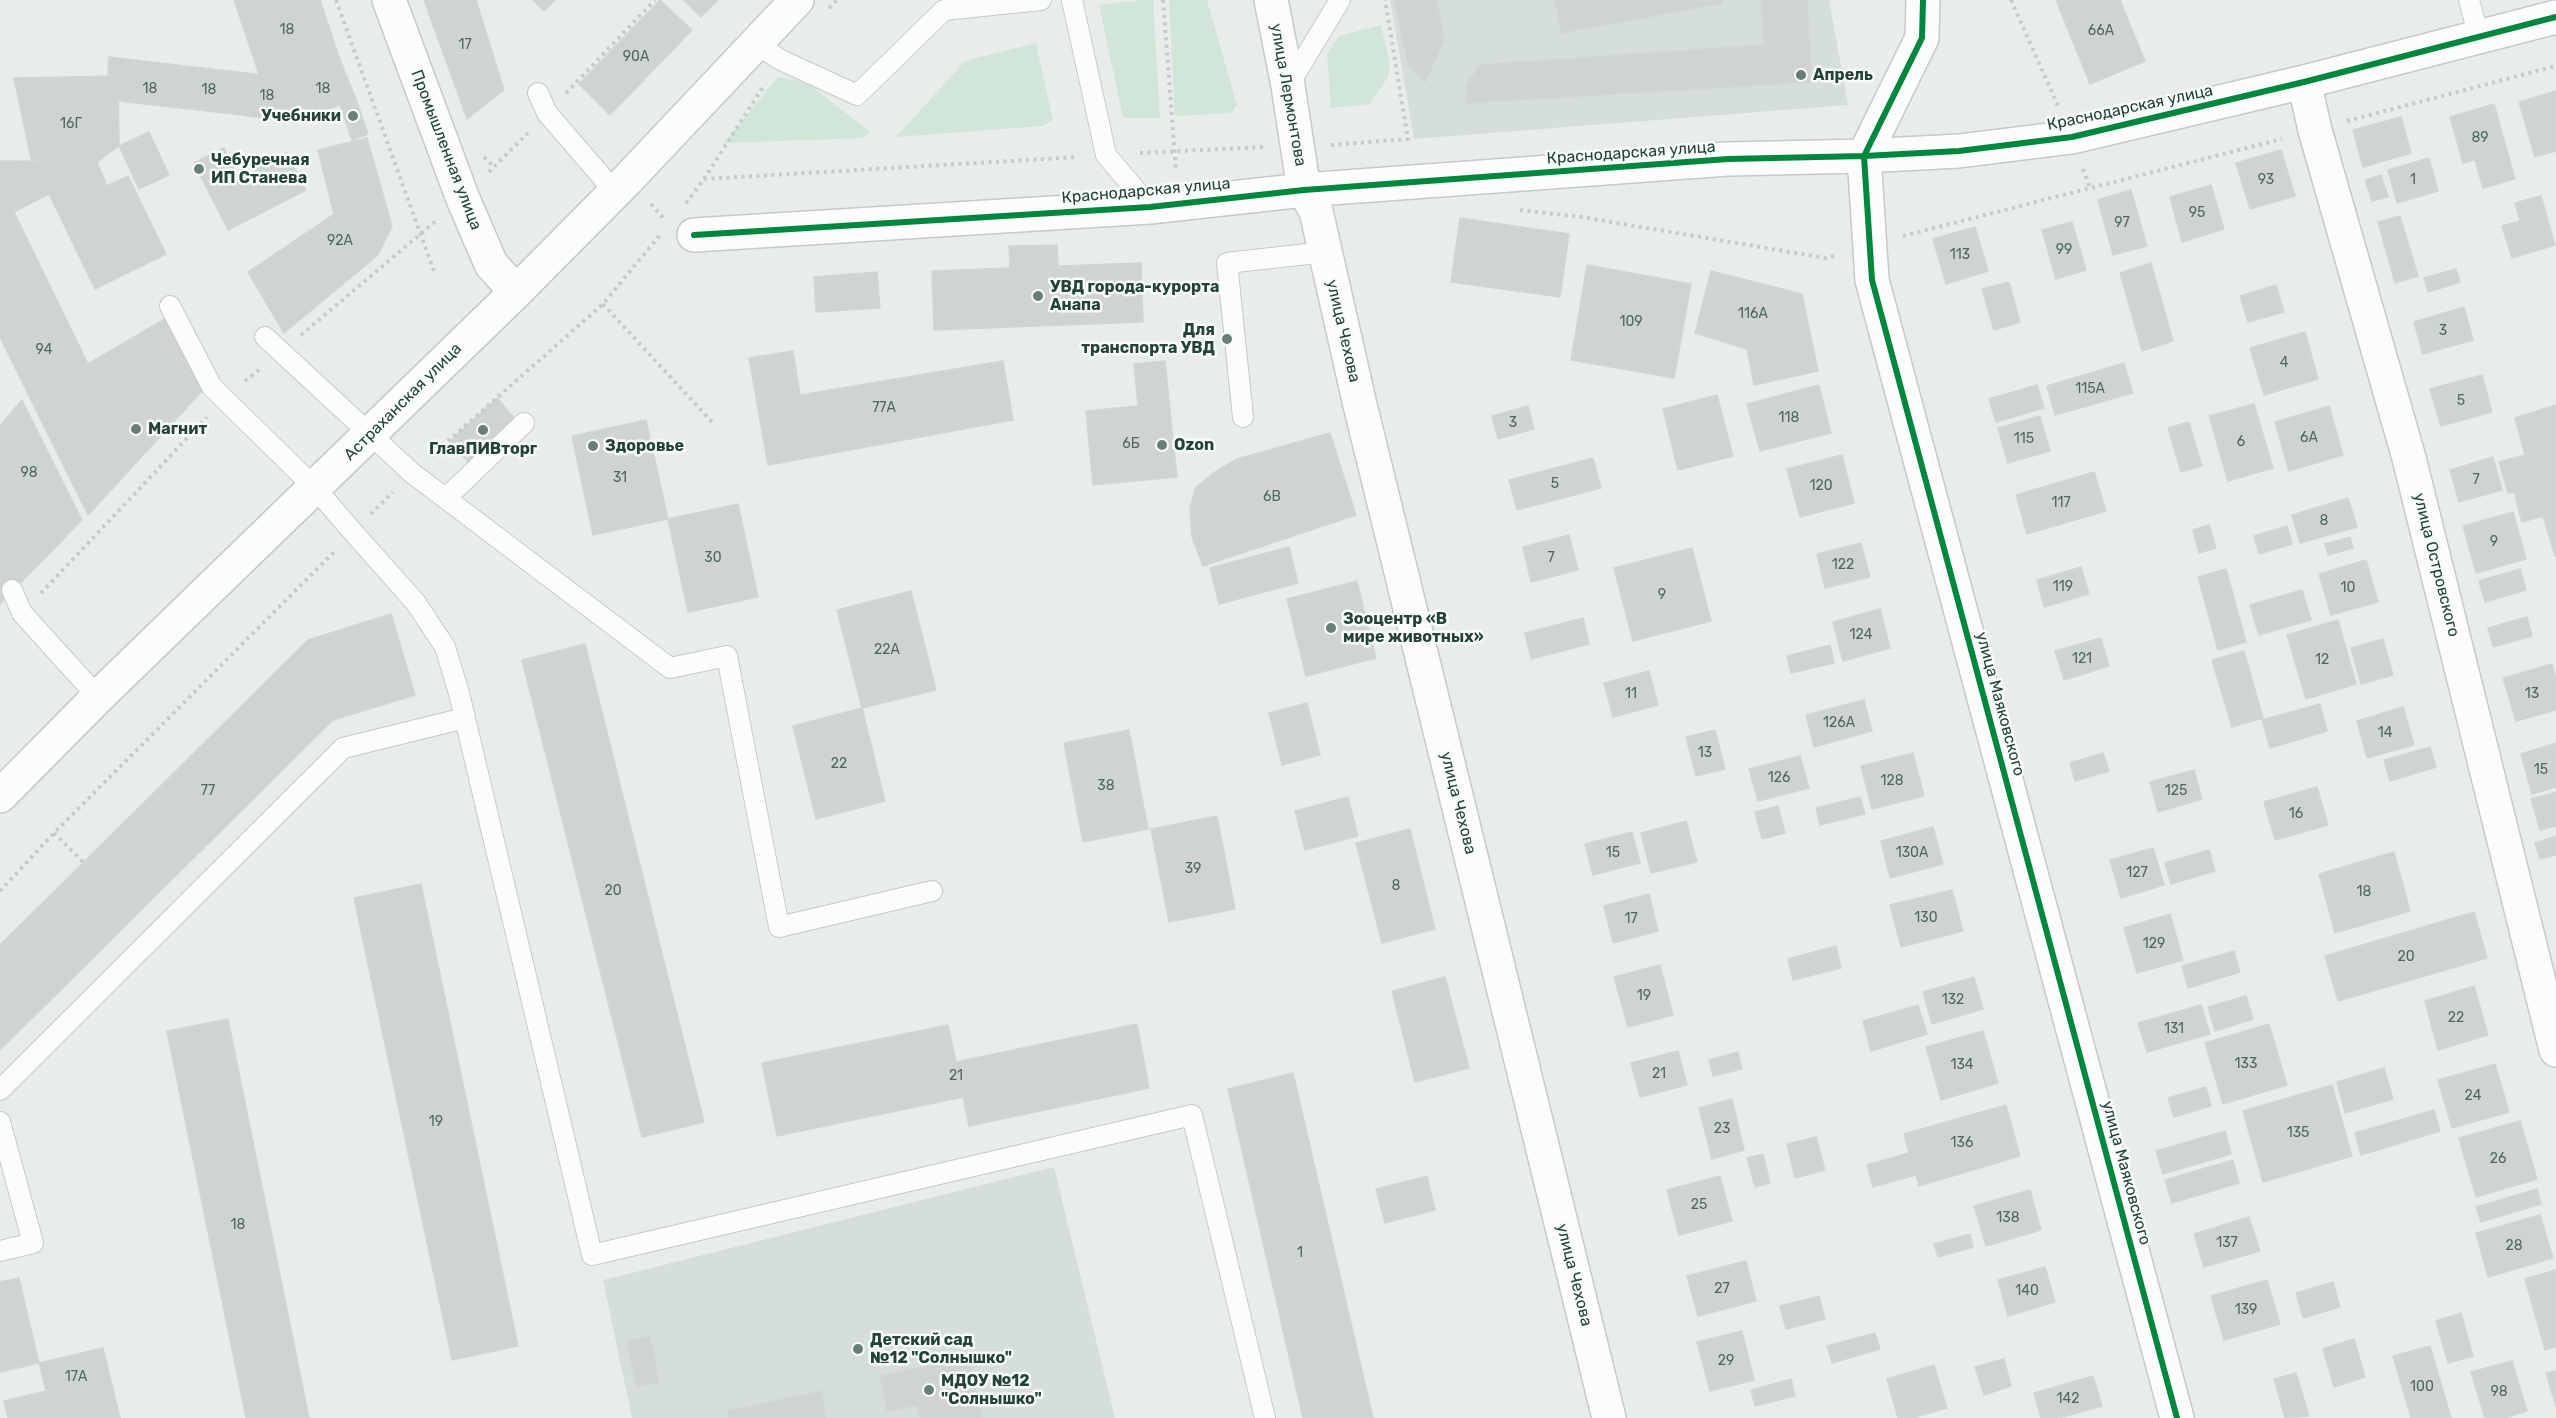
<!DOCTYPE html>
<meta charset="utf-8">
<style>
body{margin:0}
canvas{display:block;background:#e8edeb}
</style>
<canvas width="2556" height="1418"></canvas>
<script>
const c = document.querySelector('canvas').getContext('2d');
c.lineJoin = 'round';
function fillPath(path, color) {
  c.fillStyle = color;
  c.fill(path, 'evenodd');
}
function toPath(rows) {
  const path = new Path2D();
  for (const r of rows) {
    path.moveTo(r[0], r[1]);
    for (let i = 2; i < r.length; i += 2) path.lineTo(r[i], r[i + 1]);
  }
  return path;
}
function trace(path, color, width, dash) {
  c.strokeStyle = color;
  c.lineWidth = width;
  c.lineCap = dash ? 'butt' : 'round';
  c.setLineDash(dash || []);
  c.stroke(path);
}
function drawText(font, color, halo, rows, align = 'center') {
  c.font = font + ' Rubik,sans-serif';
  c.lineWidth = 5;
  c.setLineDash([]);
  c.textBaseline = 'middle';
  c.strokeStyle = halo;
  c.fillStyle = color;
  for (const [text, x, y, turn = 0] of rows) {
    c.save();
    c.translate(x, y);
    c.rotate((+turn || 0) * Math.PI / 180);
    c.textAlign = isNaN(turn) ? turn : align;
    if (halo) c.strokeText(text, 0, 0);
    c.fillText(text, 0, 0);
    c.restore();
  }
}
const built = toPath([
 [1390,0,1829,0,1848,105,1414,139],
 [1054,1167,1115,1418,632,1418,603,1280]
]);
const green = toPath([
 [1143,0,1153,0,1160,118,1123,118,1099,5],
 [1169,0,1207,0,1237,105,1231,113,1175,116],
 [1381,25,1390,63,1388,77,1370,104,1331,108,1327,54,1339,36],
 [1036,43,1053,120,1043,126,896,137,965,61],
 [778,77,808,83,870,132,864,138,724,143]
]);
const building = toPath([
 [234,0,320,0,340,60,292,78,259,74,234,0],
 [424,0,476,0,504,90,467,119,424,0],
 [533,0,555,0,544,11,533,0],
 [660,0,692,30,610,115,579,84,660,0],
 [684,0,718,0,701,17,684,0],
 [1395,0,1437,0,1444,41,1425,82,1408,66,1395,0],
 [1555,0,1721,0,1722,3,1561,33,1555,0],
 [1761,0,1807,0,1812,82,1466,103,1467,84,1480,65,1764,45,1761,0],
 [2056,0,2120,0,2145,61,2090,84,2056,0],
 [109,57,185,66,180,108,118,101,118,76,108,76,109,57],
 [340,60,356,99,306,117,292,78,340,60],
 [185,66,238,72,234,114,180,108,185,66],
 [238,72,292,78,306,117,291,122,234,114,238,72],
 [118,76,119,146,97,162,32,163,14,78,118,76],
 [2556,91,2556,151,2535,157,2519,102,2556,91],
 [356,99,368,134,352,140,340,105,356,99],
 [2494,104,2515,179,2483,188,2475,160,2463,163,2450,117,2494,104],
 [2401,117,2411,153,2363,167,2353,130,2401,117],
 [149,132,169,175,139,189,119,146,149,132],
 [367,138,392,226,378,255,284,333,248,272,334,214,318,150,367,138],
 [224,148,239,178,287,153,306,190,228,230,194,163,224,148],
 [2281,150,2295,196,2250,209,2236,163,2281,150],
 [2429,158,2438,191,2397,203,2388,170,2429,158],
 [0,161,97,162,107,186,128,176,166,254,95,289,49,194,14,212,88,364,168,317,203,390,88,515,0,337,0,161],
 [2381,175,2388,197,2372,201,2365,180,2381,175],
 [2211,185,2224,229,2182,242,2170,197,2211,185],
 [2131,190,2147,246,2113,255,2098,200,2131,190],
 [2541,196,2555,245,2512,258,2502,226,2520,221,2515,203,2541,196],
 [2400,216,2418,276,2395,283,2378,222,2400,216],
 [1460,218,1569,234,1560,297,1451,282,1460,218],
 [2072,222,2086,270,2056,279,2042,230,2072,222],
 [1975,227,1988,271,1946,284,1933,239,1975,227],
 [1057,245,1058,266,1141,263,1143,322,934,330,932,271,1010,268,1009,246,1057,245],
 [2151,263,2173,341,2142,351,2120,273,2151,263],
 [1587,265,1691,284,1674,378,1571,360,1587,265],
 [2456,269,2460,282,2428,292,2424,278,2456,269],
 [1711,271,1802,294,1818,371,1754,385,1747,349,1695,333,1711,271],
 [877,272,880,308,816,312,814,277,877,272],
 [2009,282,2020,322,1994,330,1982,289,2009,282],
 [2276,285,2284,312,2248,322,2240,296,2276,285],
 [2464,307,2473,340,2423,354,2414,322,2464,307],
 [2305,332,2318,379,2264,395,2250,348,2305,332],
 [793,351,800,395,1003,361,1013,420,768,465,749,358,793,351],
 [1165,361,1177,477,1093,485,1086,411,1138,406,1134,364,1165,361],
 [2124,363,2133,393,2055,415,2047,386,2124,363],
 [2482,375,2492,412,2441,426,2430,389,2482,375],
 [1819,385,1831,433,1760,451,1747,404,1819,385],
 [2037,385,2044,408,1996,422,1989,399,2037,385],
 [1717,395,1733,456,1678,470,1663,409,1717,395],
 [497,398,515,419,468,462,450,441,497,398],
 [22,400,82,520,0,604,0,426,22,400],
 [2254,404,2273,468,2228,481,2209,416,2254,404],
 [2556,405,2556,556,2555,556,2543,516,2522,522,2514,492,2508,493,2499,462,2525,455,2515,418,2556,405],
 [1528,406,1534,429,1498,439,1492,416,1528,406],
 [2329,406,2343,455,2289,471,2275,422,2329,406],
 [2040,416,2050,451,2008,463,1998,428,2040,416],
 [646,420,668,519,593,535,572,436,646,420],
 [2189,422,2202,466,2181,472,2168,428,2189,422],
 [1330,433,1356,515,1203,566,1192,537,1190,508,1196,487,1212,474,1237,459,1330,433],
 [1842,455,1854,503,1800,517,1787,469,1842,455],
 [2493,457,2502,490,2459,502,2450,470,2493,457],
 [1593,458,1601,488,1517,510,1509,480,1593,458],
 [2094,472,2106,511,2027,534,2016,495,2094,472],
 [2348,498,2357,527,2300,543,2292,515,2348,498],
 [738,504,758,597,688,612,668,519,738,504],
 [2513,512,2526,559,2476,573,2463,526,2513,512],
 [2209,525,2216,548,2199,553,2193,530,2209,525],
 [2287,526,2292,544,2259,554,2254,536,2287,526],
 [1569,535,1578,570,1531,582,1523,547,1569,535],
 [2350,537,2353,548,2328,555,2325,544,2350,537],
 [1861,543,1870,577,1825,588,1817,554,1861,543],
 [1289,547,1298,583,1219,604,1210,568,1289,547],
 [1692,548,1711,621,1633,641,1614,568,1692,548],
 [2366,560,2378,602,2331,615,2319,574,2366,560],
 [2081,567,2089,594,2044,607,2037,580,2081,567],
 [2226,569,2246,642,2218,650,2198,577,2226,569],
 [2520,569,2526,590,2485,602,2479,581,2520,569],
 [1357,581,1376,658,1306,676,1287,599,1357,581],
 [2302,590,2311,620,2259,635,2250,605,2302,590],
 [911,591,936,690,862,708,837,610,911,591],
 [1880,609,1890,648,1843,661,1833,622,1880,609],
 [391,614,415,695,333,720,0,1050,0,945,308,640,391,614],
 [2527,617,2532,636,2493,647,2488,628,2527,617],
 [1583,618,1589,644,1531,659,1525,633,1583,618],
 [2338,620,2356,684,2306,699,2287,635,2338,620],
 [2101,638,2109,666,2064,680,2055,651,2101,638],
 [2383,639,2393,675,2361,684,2351,648,2383,639],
 [585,644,704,1122,642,1137,522,660,585,644],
 [1830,645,1834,663,1791,673,1787,656,1830,645],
 [2244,651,2263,718,2232,727,2212,660,2244,651],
 [2552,664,2556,679,2556,710,2516,721,2503,678,2552,664],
 [1649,671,1658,705,1613,717,1604,683,1649,671],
 [1864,700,1872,731,1814,747,1806,715,1864,700],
 [1307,703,1320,755,1282,765,1269,713,1307,703],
 [2320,704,2327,731,2270,748,2262,720,2320,704],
 [2403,707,2414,745,2367,758,2357,721,2403,707],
 [862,708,885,801,816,819,793,726,862,708],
 [1129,730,1148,829,1083,842,1064,743,1129,730],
 [1715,730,1725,769,1696,776,1686,737,1715,730],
 [2556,743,2556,787,2532,794,2521,754,2556,743],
 [2430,747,2436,767,2390,781,2384,760,2430,747],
 [1913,753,1924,796,1872,809,1861,766,1913,753],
 [2103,753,2109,771,2075,781,2070,763,2103,753],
 [1800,756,1809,788,1758,801,1749,769,1800,756],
 [2194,770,2202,799,2158,812,2150,782,2194,770],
 [2317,787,2328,825,2275,840,2264,802,2317,787],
 [2556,792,2556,826,2540,830,2531,799,2556,792],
 [1348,797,1358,836,1305,850,1295,811,1348,797],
 [1860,797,1865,814,1820,825,1816,808,1860,797],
 [1778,806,1785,833,1762,839,1755,812,1778,806],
 [1217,816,1235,909,1169,922,1151,829,1217,816],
 [1686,821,1697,862,1651,873,1641,833,1686,821],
 [1933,827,1943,864,1890,878,1881,841,1933,827],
 [1410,829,1435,929,1382,943,1356,843,1410,829],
 [1632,832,1640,863,1593,875,1585,844,1632,832],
 [2556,836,2556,855,2540,859,2535,843,2556,836],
 [2153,848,2164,885,2121,898,2110,860,2153,848],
 [2209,850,2215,871,2171,884,2165,863,2209,850],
 [2394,852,2410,911,2335,933,2319,874,2394,852],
 [421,884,518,1346,452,1360,354,898,421,884],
 [1952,890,1963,931,1901,947,1890,905,1952,890],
 [1649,894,1658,931,1613,943,1604,906,1649,894],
 [2474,912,2487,958,2338,1001,2325,956,2474,912],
 [2170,914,2183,960,2137,973,2124,928,2170,914],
 [1836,946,1841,968,1793,980,1788,959,1836,946],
 [2234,951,2240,972,2188,988,2182,966,2234,951],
 [1660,965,1673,1015,1628,1027,1614,977,1660,965],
 [1445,977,1469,1068,1415,1082,1392,991,1445,977],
 [1974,977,1983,1009,1932,1024,1923,992,1974,977],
 [2474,986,2488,1035,2438,1050,2425,1001,2474,986],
 [2246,996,2253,1019,2215,1031,2208,1007,2246,996],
 [1918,1005,1927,1034,1871,1051,1863,1021,1918,1005],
 [2201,1005,2210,1034,2147,1052,2138,1023,2201,1005],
 [228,1019,309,1418,246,1418,167,1031,228,1019],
 [1137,1024,1149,1088,969,1126,963,1097,777,1136,762,1063,948,1025,956,1062,1137,1024],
 [2269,1024,2287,1085,2223,1104,2205,1043,2269,1024],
 [1983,1031,1998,1083,1941,1100,1926,1047,1983,1031],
 [1678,1051,1687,1085,1640,1097,1631,1063,1678,1051],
 [1738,1052,1742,1069,1713,1076,1709,1060,1738,1052],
 [2495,1064,2509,1112,2452,1128,2438,1080,2495,1064],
 [2384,1068,2393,1099,2345,1113,2337,1082,2384,1068],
 [1293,1073,1373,1418,1303,1418,1228,1089,1293,1073],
 [2332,1085,2352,1156,2263,1182,2243,1111,2332,1085],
 [2206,1087,2211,1106,2174,1117,2168,1098,2206,1087],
 [1732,1099,1744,1150,1712,1159,1699,1108,1732,1099],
 [2006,1105,2020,1156,1919,1186,1916,1175,1873,1187,1867,1165,1909,1153,1904,1134,2006,1105],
 [2434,1110,2440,1131,2361,1155,2355,1133,2434,1110],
 [2520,1121,2537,1179,2476,1197,2459,1138,2520,1121],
 [2225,1131,2231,1154,2163,1174,2156,1151,2225,1131],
 [1816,1137,1825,1170,1795,1178,1787,1144,1816,1137],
 [1763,1154,1770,1183,1755,1187,1747,1158,1763,1154],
 [2233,1160,2239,1183,2172,1203,2165,1180,2233,1160],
 [1427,1176,1435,1210,1385,1223,1376,1189,1427,1176],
 [1720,1176,1732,1221,1679,1235,1667,1190,1720,1176],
 [2537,1189,2541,1204,2481,1222,2476,1207,2537,1189],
 [2030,1190,2041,1230,1986,1246,1974,1206,2030,1190],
 [2540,1215,2553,1258,2488,1277,2476,1233,2540,1215],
 [2249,1217,2260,1251,2204,1267,2194,1234,2249,1217],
 [1970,1234,1973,1247,1938,1257,1934,1244,1970,1234],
 [1746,1261,1756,1301,1698,1316,1687,1276,1746,1261],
 [2045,1267,2055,1302,2008,1316,1998,1280,2045,1267],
 [2556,1270,2556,1347,2545,1350,2525,1279,2556,1270],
 [19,1278,39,1363,0,1372,0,1282,19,1278],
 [2267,1280,2280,1324,2224,1340,2211,1296,2267,1280],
 [2333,1282,2340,1307,2303,1318,2296,1293,2333,1282],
 [1819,1296,1825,1319,1786,1329,1780,1306,1819,1296],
 [2461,1313,2473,1356,2448,1363,2436,1321,2461,1313],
 [1742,1331,1754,1380,1710,1391,1697,1342,1742,1331],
 [1875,1333,1880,1349,1832,1363,1827,1346,1875,1333],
 [650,1336,659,1382,636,1387,627,1341,650,1336],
 [2354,1339,2365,1377,2334,1387,2323,1349,2354,1339],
 [2430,1346,2451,1418,2411,1418,2393,1356,2430,1346],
 [103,1348,120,1418,8,1418,4,1401,46,1391,39,1363,103,1348],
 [969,1357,982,1418,920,1418,917,1405,887,1411,880,1376,969,1357],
 [2004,1359,2011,1386,1984,1395,1975,1367,2004,1359],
 [2512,1361,2527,1411,2504,1418,2485,1418,2471,1372,2512,1361],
 [1934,1365,1947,1408,1912,1418,1898,1418,1887,1379,1934,1365],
 [2556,1371,2556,1407,2546,1373,2556,1371],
 [2296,1373,2309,1416,2285,1418,2274,1379,2296,1373],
 [2093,1376,2102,1406,2059,1418,2041,1418,2034,1393,2093,1376],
 [1791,1379,1795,1396,1755,1406,1751,1390,1791,1379],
 [821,1391,826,1418,729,1418,728,1411,821,1391]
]);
const path = toPath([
 [336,0,435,274],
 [1163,0,1176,170],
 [2011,0,2058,106],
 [829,8,837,0],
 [566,93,655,0],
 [2347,121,2556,66],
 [1331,145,1408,139,1385,0],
 [1140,153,1264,147],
 [484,157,494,167],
 [2083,169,2090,188],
 [489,172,528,133],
 [704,179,1078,157],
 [686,203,704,179,763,87],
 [651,204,666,221],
 [1520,210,1581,217,1826,258,1838,255],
 [1903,236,2282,139],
 [603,304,712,422],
 [301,335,437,220],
 [245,381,260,369],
 [431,456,603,304,660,235],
 [371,514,393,492],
 [41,593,207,417],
 [54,833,83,862],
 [0,891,54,833,334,552]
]);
const service = toPath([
 [1072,0,1106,155,1150,207],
 [2469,0,2479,37],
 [756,44,781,60,857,95,944,10,1041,0],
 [1288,86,1340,0],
 [538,93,547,113,615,192],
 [170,306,212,387,315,488,353,532,416,603,445,647,459,693,592,1255,1192,1115,1265,1418],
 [265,337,412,473,670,668,727,656,779,927,932,891],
 [1243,417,1227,263,1325,252],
 [446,498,524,423],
 [12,590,22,613,98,697],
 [0,1090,343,748,465,718],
 [0,1122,33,1243,0,1251]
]);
const minor = toPath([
 [1923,0,1922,38,1864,156,1872,280,2177,1418],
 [2304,82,2315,130,2409,458,2556,1050],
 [694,235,1150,207,1304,190]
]);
const tertiary = toPath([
 [389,0,463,199,491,264,516,292],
 [1271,0,1288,86,1304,190,1316,211,1360,405,1609,1418],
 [1304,190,1728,159,1864,156,1959,151,2072,137,2304,82,2556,17],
 [0,796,98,697,516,292,628,179,797,0]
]);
const cycleway = toPath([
 [1923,0,1922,38,1864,156,1872,280,2177,1418],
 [694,235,1150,207,1304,190,1728,159,1864,156,1959,151,2072,137,2304,82,2556,17]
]);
const markers = [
 [1801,75,6,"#697e78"],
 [353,116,6,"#697e78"],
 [199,169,6,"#697e78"],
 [1038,296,6,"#697e78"],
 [1227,339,6,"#697e78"],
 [136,429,6,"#697e78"],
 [483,430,6,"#697e78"],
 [1162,445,6,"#697e78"],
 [593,446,6,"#697e78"],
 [1331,628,6,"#697e78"],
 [858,1349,6,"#697e78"],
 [929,1390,6,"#697e78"]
];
const numberNames = [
 ["18",287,30],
 ["66А",2101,31],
 ["17",465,45],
 ["90А",636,57],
 ["18",150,89],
 ["18",323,89],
 ["18",209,90],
 ["18",267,96],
 ["16Г",71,124],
 ["89",2480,138],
 ["93",2266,180],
 ["1",2413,180],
 ["95",2197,213],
 ["97",2122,223],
 ["92А",340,241],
 ["99",2064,250],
 ["113",1960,255],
 ["116А",1753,314],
 ["109",1631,322],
 ["3",2443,331],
 ["94",44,350],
 ["4",2284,363],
 ["115А",2090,389],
 ["5",2461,401],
 ["77А",884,408],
 ["118",1789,418],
 ["3",1513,423],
 ["6А",2309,438],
 ["115",2024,439],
 ["6",2241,442],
 ["6Б",1131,444],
 ["98",29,473],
 ["31",620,478],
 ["7",2476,480],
 ["5",1555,484],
 ["120",1821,486],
 ["6В",1272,497],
 ["117",2061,503],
 ["8",2324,521],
 ["9",2494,542],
 ["30",713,558],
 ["7",1551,558],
 ["122",1843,565],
 ["119",2063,587],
 ["10",2348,588],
 ["9",1662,595],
 ["124",1861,635],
 ["22А",887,650],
 ["121",2082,659],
 ["12",2322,660],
 ["11",1631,694],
 ["13",2532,694],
 ["126А",1839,723],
 ["14",2385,733],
 ["13",1705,753],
 ["22",839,764],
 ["15",2541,770],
 ["126",1779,778],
 ["128",1892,781],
 ["38",1106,786],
 ["77",208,791],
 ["125",2176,791],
 ["16",2296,814],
 ["15",1613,853],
 ["130А",1912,853],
 ["39",1193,869],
 ["127",2137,873],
 ["8",1396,886],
 ["20",613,891],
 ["18",2364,892],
 ["130",1926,918],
 ["17",1631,919],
 ["129",2154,944],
 ["20",2406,957],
 ["19",1644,996],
 ["132",1953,1000],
 ["22",2456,1018],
 ["131",2174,1029],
 ["133",2246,1064],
 ["134",1962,1065],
 ["21",1659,1074],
 ["21",956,1076],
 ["24",2473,1096],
 ["19",436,1122],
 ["23",1722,1129],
 ["135",2298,1133],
 ["136",1962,1143],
 ["26",2498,1159],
 ["25",1699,1205],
 ["138",2008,1218],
 ["18",238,1225],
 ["137",2227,1243],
 ["28",2514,1246],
 ["1",1300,1253],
 ["27",1722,1289],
 ["140",2027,1291],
 ["139",2246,1310],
 ["29",1726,1361],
 ["17А",76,1377],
 ["100",2422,1387],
 ["98",2499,1392],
 ["142",2068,1399]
];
const poiNames = [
 ["Апрель",1813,75],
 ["Учебники",341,116,"right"],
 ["Чебуречная",211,160],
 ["ИП Станева",211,178],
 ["УВД города-курорта",1050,287],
 ["Анапа",1050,305],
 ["Для",1215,330,"right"],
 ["транспорта УВД",1215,348,"right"],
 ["Магнит",148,429],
 ["Ozon",1174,445],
 ["Здоровье",605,446],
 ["ГлавПИВторг",483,449,"center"],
 ["Зооцентр «В",1343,619],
 ["мире животных»",1343,637],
 ["Детский сад",870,1340],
 ["№12 \"Солнышко\"",870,1358],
 ["МДОУ №12",941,1381],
 ["\"Солнышко\"",941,1399]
];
const streetNames = [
 ["улица Лермонтова",1288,95,80],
 ["Краснодарская улица",2130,108,-12],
 ["Промышленная улица",446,150,69],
 ["Краснодарская улица",1631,153,-4],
 ["Краснодарская улица",1146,191,-5],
 ["улица Чехова",1343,331,77],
 ["Астраханская улица",403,402,-45],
 ["улица Островского",2436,565,76],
 ["улица Маяковского",2000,704,75],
 ["улица Чехова",1458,803,76],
 ["улица Маяковского",2126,1173,75],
 ["улица Чехова",1574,1275,76]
];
fillPath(built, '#d6dedb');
fillPath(green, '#d1e6d8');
fillPath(building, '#cfd4d2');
trace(building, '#d1d6d4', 1.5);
trace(service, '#c5cac8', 22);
trace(minor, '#c5cac8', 36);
trace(tertiary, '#c5cac8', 36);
trace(path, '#c3ccca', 4, [3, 4.5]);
trace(service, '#fcfcfc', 20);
trace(minor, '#fcfcfc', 33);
trace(tertiary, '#fcfcfc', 33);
trace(cycleway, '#00873e', 6);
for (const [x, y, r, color] of markers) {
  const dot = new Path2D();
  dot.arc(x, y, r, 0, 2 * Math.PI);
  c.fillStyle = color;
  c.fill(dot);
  trace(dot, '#f7fbf9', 2);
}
drawText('14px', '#506761', null, numberNames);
drawText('bold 16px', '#24423a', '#f7fbf9', poiNames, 'left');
drawText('16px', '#24423a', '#f7fbf9', streetNames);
</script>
